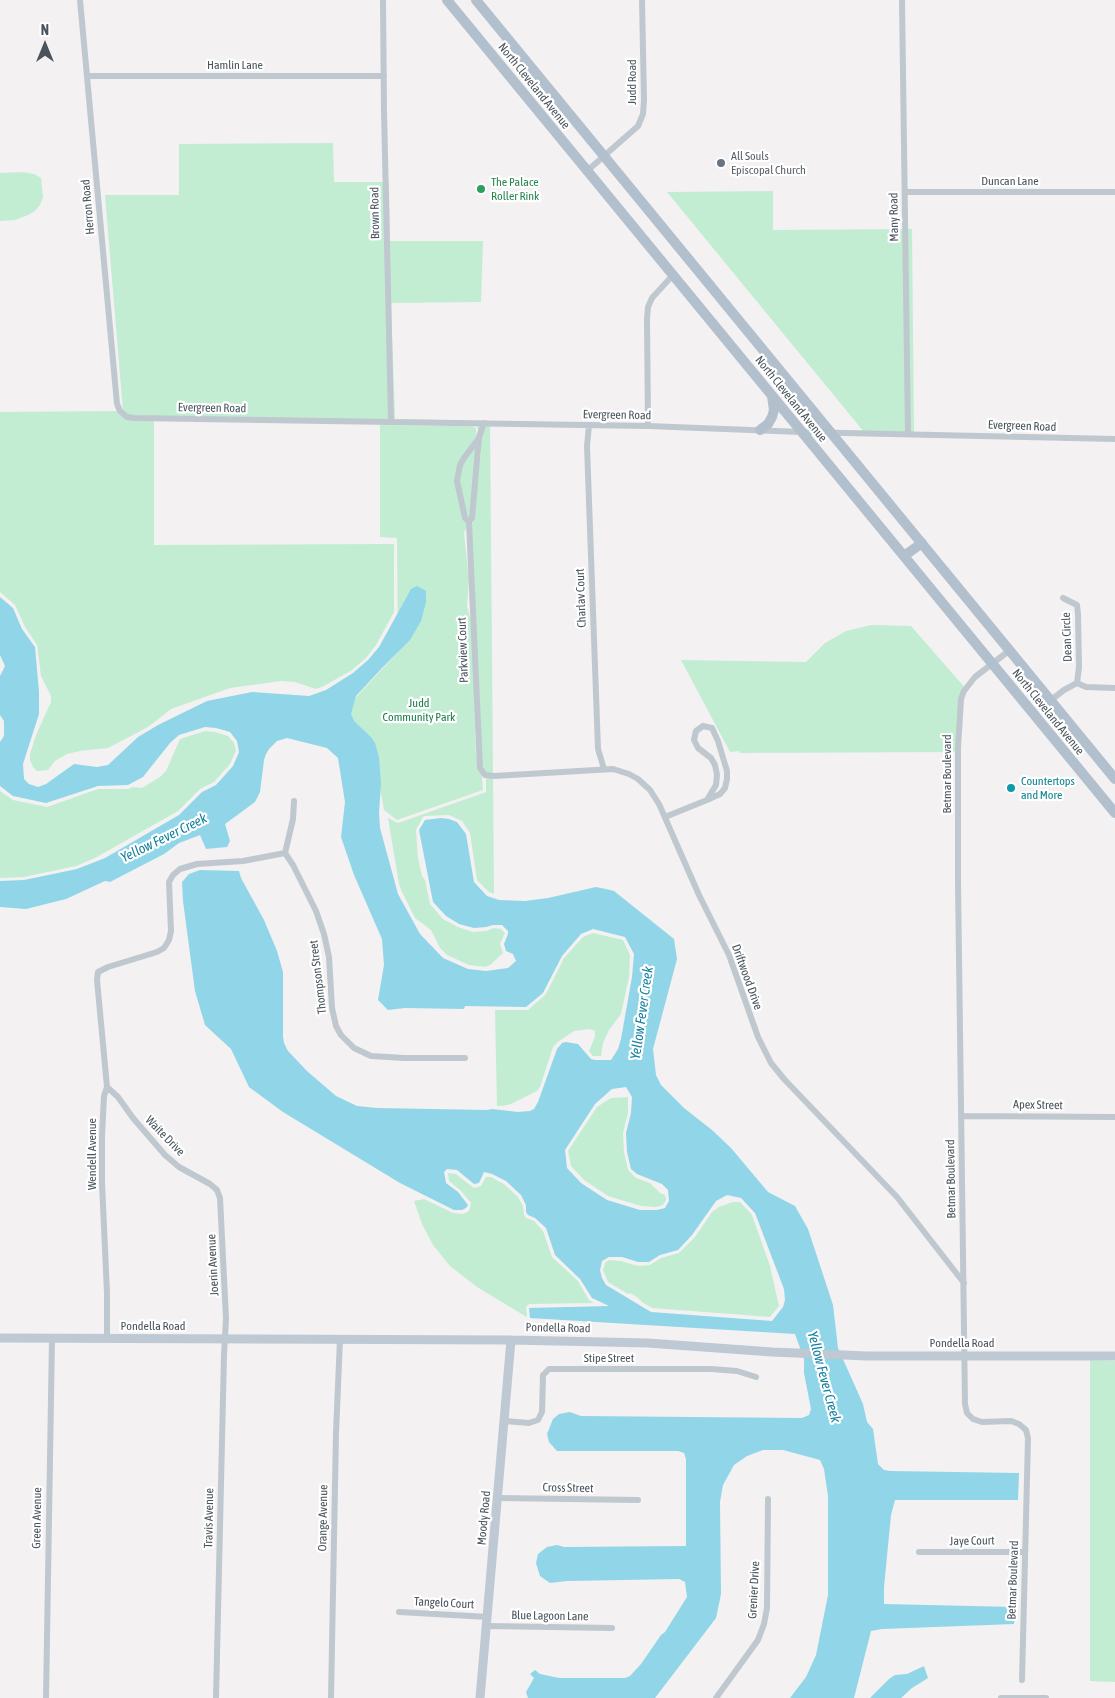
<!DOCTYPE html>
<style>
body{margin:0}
#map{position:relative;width:1115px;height:1698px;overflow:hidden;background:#f3f1f1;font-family:"Asap Condensed",sans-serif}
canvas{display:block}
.north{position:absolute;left:20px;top:20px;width:50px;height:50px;-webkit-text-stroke:4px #fff;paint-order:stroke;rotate:0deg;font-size:14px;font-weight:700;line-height:20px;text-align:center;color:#49545d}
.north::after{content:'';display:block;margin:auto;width:18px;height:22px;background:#49545d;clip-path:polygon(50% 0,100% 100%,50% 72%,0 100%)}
</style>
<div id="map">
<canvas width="1115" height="1698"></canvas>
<div class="north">N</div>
</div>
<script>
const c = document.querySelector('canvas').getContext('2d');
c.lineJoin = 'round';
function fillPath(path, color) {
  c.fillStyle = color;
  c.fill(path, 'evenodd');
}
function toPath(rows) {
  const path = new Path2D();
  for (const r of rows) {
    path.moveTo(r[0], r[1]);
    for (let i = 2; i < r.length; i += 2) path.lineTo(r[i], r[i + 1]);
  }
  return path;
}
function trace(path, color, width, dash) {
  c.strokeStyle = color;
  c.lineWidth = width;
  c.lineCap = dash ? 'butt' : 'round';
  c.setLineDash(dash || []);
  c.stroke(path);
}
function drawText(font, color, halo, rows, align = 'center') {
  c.font = font + ' "Asap Condensed",sans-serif';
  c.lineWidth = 4.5;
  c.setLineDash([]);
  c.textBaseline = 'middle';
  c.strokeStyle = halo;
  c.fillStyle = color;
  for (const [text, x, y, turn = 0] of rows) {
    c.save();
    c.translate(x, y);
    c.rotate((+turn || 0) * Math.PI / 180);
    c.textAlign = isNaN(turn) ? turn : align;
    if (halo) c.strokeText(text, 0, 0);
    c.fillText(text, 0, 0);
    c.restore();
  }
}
const green = toPath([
 [333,143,334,182,389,182,390,241,483,241,481,302,391,303,395,419,490,421,494,894,489,892,477,880,470,833,462,821,449,815,425,816,423,817,416,830,418,858,422,876,425,880,430,904,443,919,458,927,473,932,486,931,494,928,501,929,505,933,500,944,503,953,490,965,485,967,469,965,447,955,440,948,431,930,415,918,402,892,399,884,388,818,398,823,486,792,486,775,479,754,468,533,473,522,481,451,477,425,154,417,154,545,394,544,394,612,376,645,366,658,352,670,324,686,316,689,295,682,281,681,230,688,171,709,148,727,108,748,80,751,67,754,55,761,48,770,37,771,33,767,30,760,30,754,36,735,51,702,51,696,41,676,37,645,25,627,15,605,0,592,0,412,123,411,105,195,179,195,179,144],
 [23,172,34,174,41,178,43,197,40,205,35,211,28,215,15,220,0,221,0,173],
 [773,191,773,230,912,229,914,432,864,432,667,192],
 [380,425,471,426,476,428,477,450,469,522,464,533,469,579,467,606,472,625,476,755,482,776,483,790,397,820,384,810,371,737,353,721,346,708,398,652,397,538,380,537],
 [871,625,911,626,967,690,959,708,957,752,740,753,739,751,730,752,681,660,806,662,825,643,846,631],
 [205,731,215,732,228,736,234,743,236,751,230,764,214,782,200,789,178,811,95,858,76,866,24,877,0,878,0,791,13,800,47,807,98,789,128,789,133,787,142,788,160,777,166,771,180,739],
 [593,933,623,940,630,955,629,977,621,1014,609,1030,603,1043,601,1056,593,1056,589,1051,595,1037,595,1031,590,1029,574,1031,559,1041,553,1047,540,1087,537,1091,511,1104,503,1106,497,1106,495,1010,528,1010,546,994,564,958,583,937],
 [628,1097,628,1113,623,1133,624,1152,628,1170,636,1178,650,1183,660,1193,665,1195,666,1200,663,1205,657,1207,641,1206,608,1196,584,1180,571,1166,568,1151,597,1107,611,1098],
 [448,1173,456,1174,474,1188,481,1186,486,1177,491,1177,504,1184,518,1197,523,1206,524,1215,526,1218,534,1221,543,1231,552,1257,578,1281,589,1300,594,1303,529,1304,526,1307,527,1317,525,1316,477,1287,450,1266,433,1245,422,1224,414,1201,424,1199,453,1213,463,1214,469,1211,471,1203,460,1190,449,1181],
 [733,1202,740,1202,752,1215,770,1266,779,1306,770,1317,652,1308,642,1302,637,1297,630,1293,628,1294,608,1282,603,1270,605,1263,609,1260,621,1261,638,1266,650,1265,661,1258,679,1253,695,1237,712,1212,719,1207],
 [1090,1360,1115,1361,1115,1682,1090,1681]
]);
const water = toPath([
 [417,586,426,591,426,602,421,621,410,640,383,667,356,696,351,714,354,721,371,737,375,743,379,757,381,784,379,813,380,828,398,894,420,934,443,958,468,969,486,971,508,968,516,961,513,954,506,951,504,944,508,934,508,931,502,925,493,925,486,927,474,928,459,924,446,916,433,902,419,830,425,820,441,818,449,819,457,822,466,834,474,882,487,896,499,900,525,901,548,898,596,887,606,889,614,891,674,939,677,959,653,1049,656,1075,661,1085,684,1108,712,1130,731,1148,768,1192,795,1206,808,1229,833,1305,838,1348,863,1404,867,1422,873,1429,878,1464,884,1470,890,1471,1019,1473,1018,1500,895,1500,891,1515,884,1587,884,1604,1015,1607,1014,1624,882,1629,871,1631,854,1698,790,1698,806,1677,816,1655,828,1595,828,1496,824,1469,820,1460,783,1450,763,1450,747,1456,734,1465,723,1485,720,1502,721,1594,716,1618,655,1698,528,1698,526,1692,534,1678,530,1674,535,1670,540,1674,559,1678,625,1678,630,1676,641,1664,661,1635,665,1632,687,1597,685,1582,679,1579,567,1581,550,1583,540,1576,536,1563,538,1554,547,1547,557,1545,564,1547,686,1546,686,1459,684,1453,678,1451,557,1451,549,1442,547,1434,553,1419,559,1414,570,1412,581,1416,802,1418,809,1415,811,1409,804,1373,804,1359,795,1334,530,1318,529,1308,609,1306,592,1298,580,1279,555,1255,546,1228,535,1218,528,1215,526,1212,526,1205,521,1195,506,1181,492,1174,484,1172,479,1183,474,1184,457,1170,447,1169,444,1172,446,1183,458,1192,468,1205,466,1208,462,1210,454,1210,400,1183,283,1112,249,1087,231,1049,205,1025,195,991,183,901,182,882,189,874,200,870,239,871,241,878,264,920,277,951,283,972,283,1036,284,1043,288,1051,307,1071,336,1096,357,1106,377,1108,487,1110,492,1109,518,1112,530,1111,534,1109,538,1102,557,1049,562,1043,566,1042,578,1044,591,1059,595,1060,611,1060,618,1049,621,1039,632,977,634,954,625,937,593,929,581,934,562,956,543,993,526,1007,465,1006,464,1009,405,1008,388,1010,378,1000,384,965,382,939,354,875,341,837,345,802,338,758,327,748,287,738,277,741,269,749,266,754,264,760,260,792,255,802,225,824,230,841,227,847,206,849,200,835,179,843,164,854,110,882,105,881,66,899,26,909,0,907,0,881,24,880,77,869,105,858,179,815,202,792,216,785,233,766,239,752,237,741,230,732,216,728,205,727,179,735,170,743,143,777,128,785,98,786,46,803,13,796,0,786,0,742,4,736,4,721,0,715,0,676,5,666,0,655,0,597,13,608,22,629,35,647,39,692,39,714,23,764,24,779,29,784,38,787,46,784,74,764,97,767,108,765,138,737,158,725,207,701,252,692,309,696,326,690,353,673,368,660,379,647,411,589],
 [626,1087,632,1097,631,1113,626,1133,627,1152,631,1169,637,1174,662,1184,668,1190,669,1201,665,1208,657,1210,640,1210,607,1200,581,1183,567,1168,565,1150,595,1104,612,1089],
 [727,1195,741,1198,755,1213,784,1289,785,1300,783,1307,772,1321,651,1312,606,1285,602,1278,600,1270,602,1261,609,1257,622,1257,638,1262,649,1262,660,1255,678,1250,692,1235,716,1201],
 [924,1666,928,1678,912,1688,901,1698,870,1698,889,1679,895,1675,907,1674]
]);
const street = toPath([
 [80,0,117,404,120,411,127,417,134,418,648,426,801,432,1115,439],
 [383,0,384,111,391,421],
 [902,0,908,434],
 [87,76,384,76],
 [587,171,638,126,643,114,644,100,642,0],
 [905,192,1115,192],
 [484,423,479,437,472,518,469,522,480,768,485,775,494,776,613,769,629,774,638,779,650,790,659,804,699,895,729,955,758,1037,771,1063,784,1079,897,1197,964,1283],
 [589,425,587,446,598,749,604,769],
 [648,426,647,319,648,307,652,298,673,275],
 [469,522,465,518,457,481,460,465,464,458,479,438],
 [1063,598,1077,605,1078,614,1079,667,1077,683],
 [1010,650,975,677,964,691,961,699,958,748,958,882,965,1404,967,1413,973,1419,982,1422,1011,1421,1019,1424,1026,1430,1028,1438,1022,1680],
 [1051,700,1064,690,1077,683,1086,687,1115,688],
 [703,726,712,728,718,741,727,771,727,779,725,788,720,794,707,800,716,785,717,775,715,765,711,758,698,748,694,740,696,731,703,726],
 [294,801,293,819,285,853,293,865,316,911,324,934,329,957,332,1008,336,1026,341,1035,354,1048,371,1056,404,1058,465,1058],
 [665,817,707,800],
 [107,1087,118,1097,133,1118,165,1155,179,1167,210,1184,217,1190,220,1198,226,1318,224,1355,216,1698],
 [962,1116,1115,1117],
 [107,1338,107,1293,102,1183,102,1136,104,1096,107,1087,97,980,98,972,108,967,157,952,164,948,169,940,171,931,169,882,173,875,180,869,197,864,243,861,285,853],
 [505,1421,529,1423,538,1420,542,1412,543,1375,549,1369,711,1369,737,1371,756,1377],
 [498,1498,638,1500],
 [919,1552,1025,1552],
 [399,1612,488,1617],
 [487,1626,612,1628],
 [46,1698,52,1338],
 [331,1698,336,1433,340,1339],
 [716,1698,758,1640,764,1624,767,1608,768,1499],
 [1001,1698,1046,1698]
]);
const secondary = toPath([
 [0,1338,511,1340,648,1343,772,1352,867,1356,1115,1356],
 [480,1698,511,1340]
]);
const primary = toPath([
 [447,0,1115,813],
 [476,0,1115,779],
 [760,430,768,424,772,417,774,410,772,396],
 [904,556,922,543]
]);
const markers = [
 [721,163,5,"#6b7280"],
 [481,189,5,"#2e9e5b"],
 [1011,788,5,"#0f9aa8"]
];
const streetNames = [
 ["Hamlin Lane",235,65],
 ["Judd Road",632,82,-90],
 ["North Cleveland Avenue",534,86,51],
 ["Duncan Lane",1010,181],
 ["Herron Road",88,207,-95],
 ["Brown Road",375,213,-91],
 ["Many Road",894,217,-91],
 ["North Cleveland Avenue",791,399,51],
 ["Evergreen Road",212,408,1],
 ["Evergreen Road",617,415,1],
 ["Evergreen Road",1022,426,2],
 ["Charlav Court",581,598,-92],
 ["Dean Circle",1067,637,-92],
 ["Parkview Court",463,650,-92],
 ["North Cleveland Avenue",1048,712,51],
 ["Betmar Boulevard",947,774,-90],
 ["Thompson Street",318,977,-97],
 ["Driftwood Drive",747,977,70],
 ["Apex Street",1038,1105,1],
 ["Waite Drive",165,1136,46],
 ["Wendell Avenue",92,1154,-90],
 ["Betmar Boulevard",951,1179,-91],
 ["Joerin Avenue",213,1265,-93],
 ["Pondella Road",153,1326],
 ["Pondella Road",558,1328,1],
 ["Pondella Road",962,1343],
 ["Stipe Street",609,1358],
 ["Cross Street",568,1488,1],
 ["Green Avenue",37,1518,-89],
 ["Travis Avenue",209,1518,-89],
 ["Orange Avenue",323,1518,-89],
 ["Moody Road",484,1518,-85],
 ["Jaye Court",972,1541,-1],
 ["Betmar Boulevard",1013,1580,-88],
 ["Grenier Drive",754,1590,-87],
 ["Tangelo Court",444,1603,3],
 ["Blue Lagoon Lane",550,1616,1]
];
const worshipNames = [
 ["All Souls",731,156],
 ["Episcopal Church",731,170]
];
const leisureNames = [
 ["The Palace",491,182],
 ["Roller Rink",491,196]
];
const parkNames = [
 ["Judd",419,703],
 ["Community Park",419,717]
];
const cultureNames = [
 ["Countertops",1021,781],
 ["and More",1021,795]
];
const waterNames = [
 ["Yellow Fever Creek",164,838,-26],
 ["Yellow Fever Creek",642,1013,-82],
 ["Yellow Fever Creek",824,1377,75]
];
fillPath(green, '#c2edd3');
fillPath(water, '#91d5e8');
trace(street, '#bfc8ce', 6);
trace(secondary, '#bfc9d3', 9);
trace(primary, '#b2c0ce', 10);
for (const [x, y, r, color] of markers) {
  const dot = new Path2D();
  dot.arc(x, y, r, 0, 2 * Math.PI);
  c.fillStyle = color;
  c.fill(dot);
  trace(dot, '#fff', 2);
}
drawText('12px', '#49545d', '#fff', streetNames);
drawText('12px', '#5b616d', '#fff', worshipNames, 'left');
drawText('12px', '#27864d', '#fff', leisureNames, 'left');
drawText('12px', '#1c7c4d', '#fff', parkNames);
drawText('12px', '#0d838f', '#fff', cultureNames, 'left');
drawText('italic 14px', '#14809e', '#fff', waterNames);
</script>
